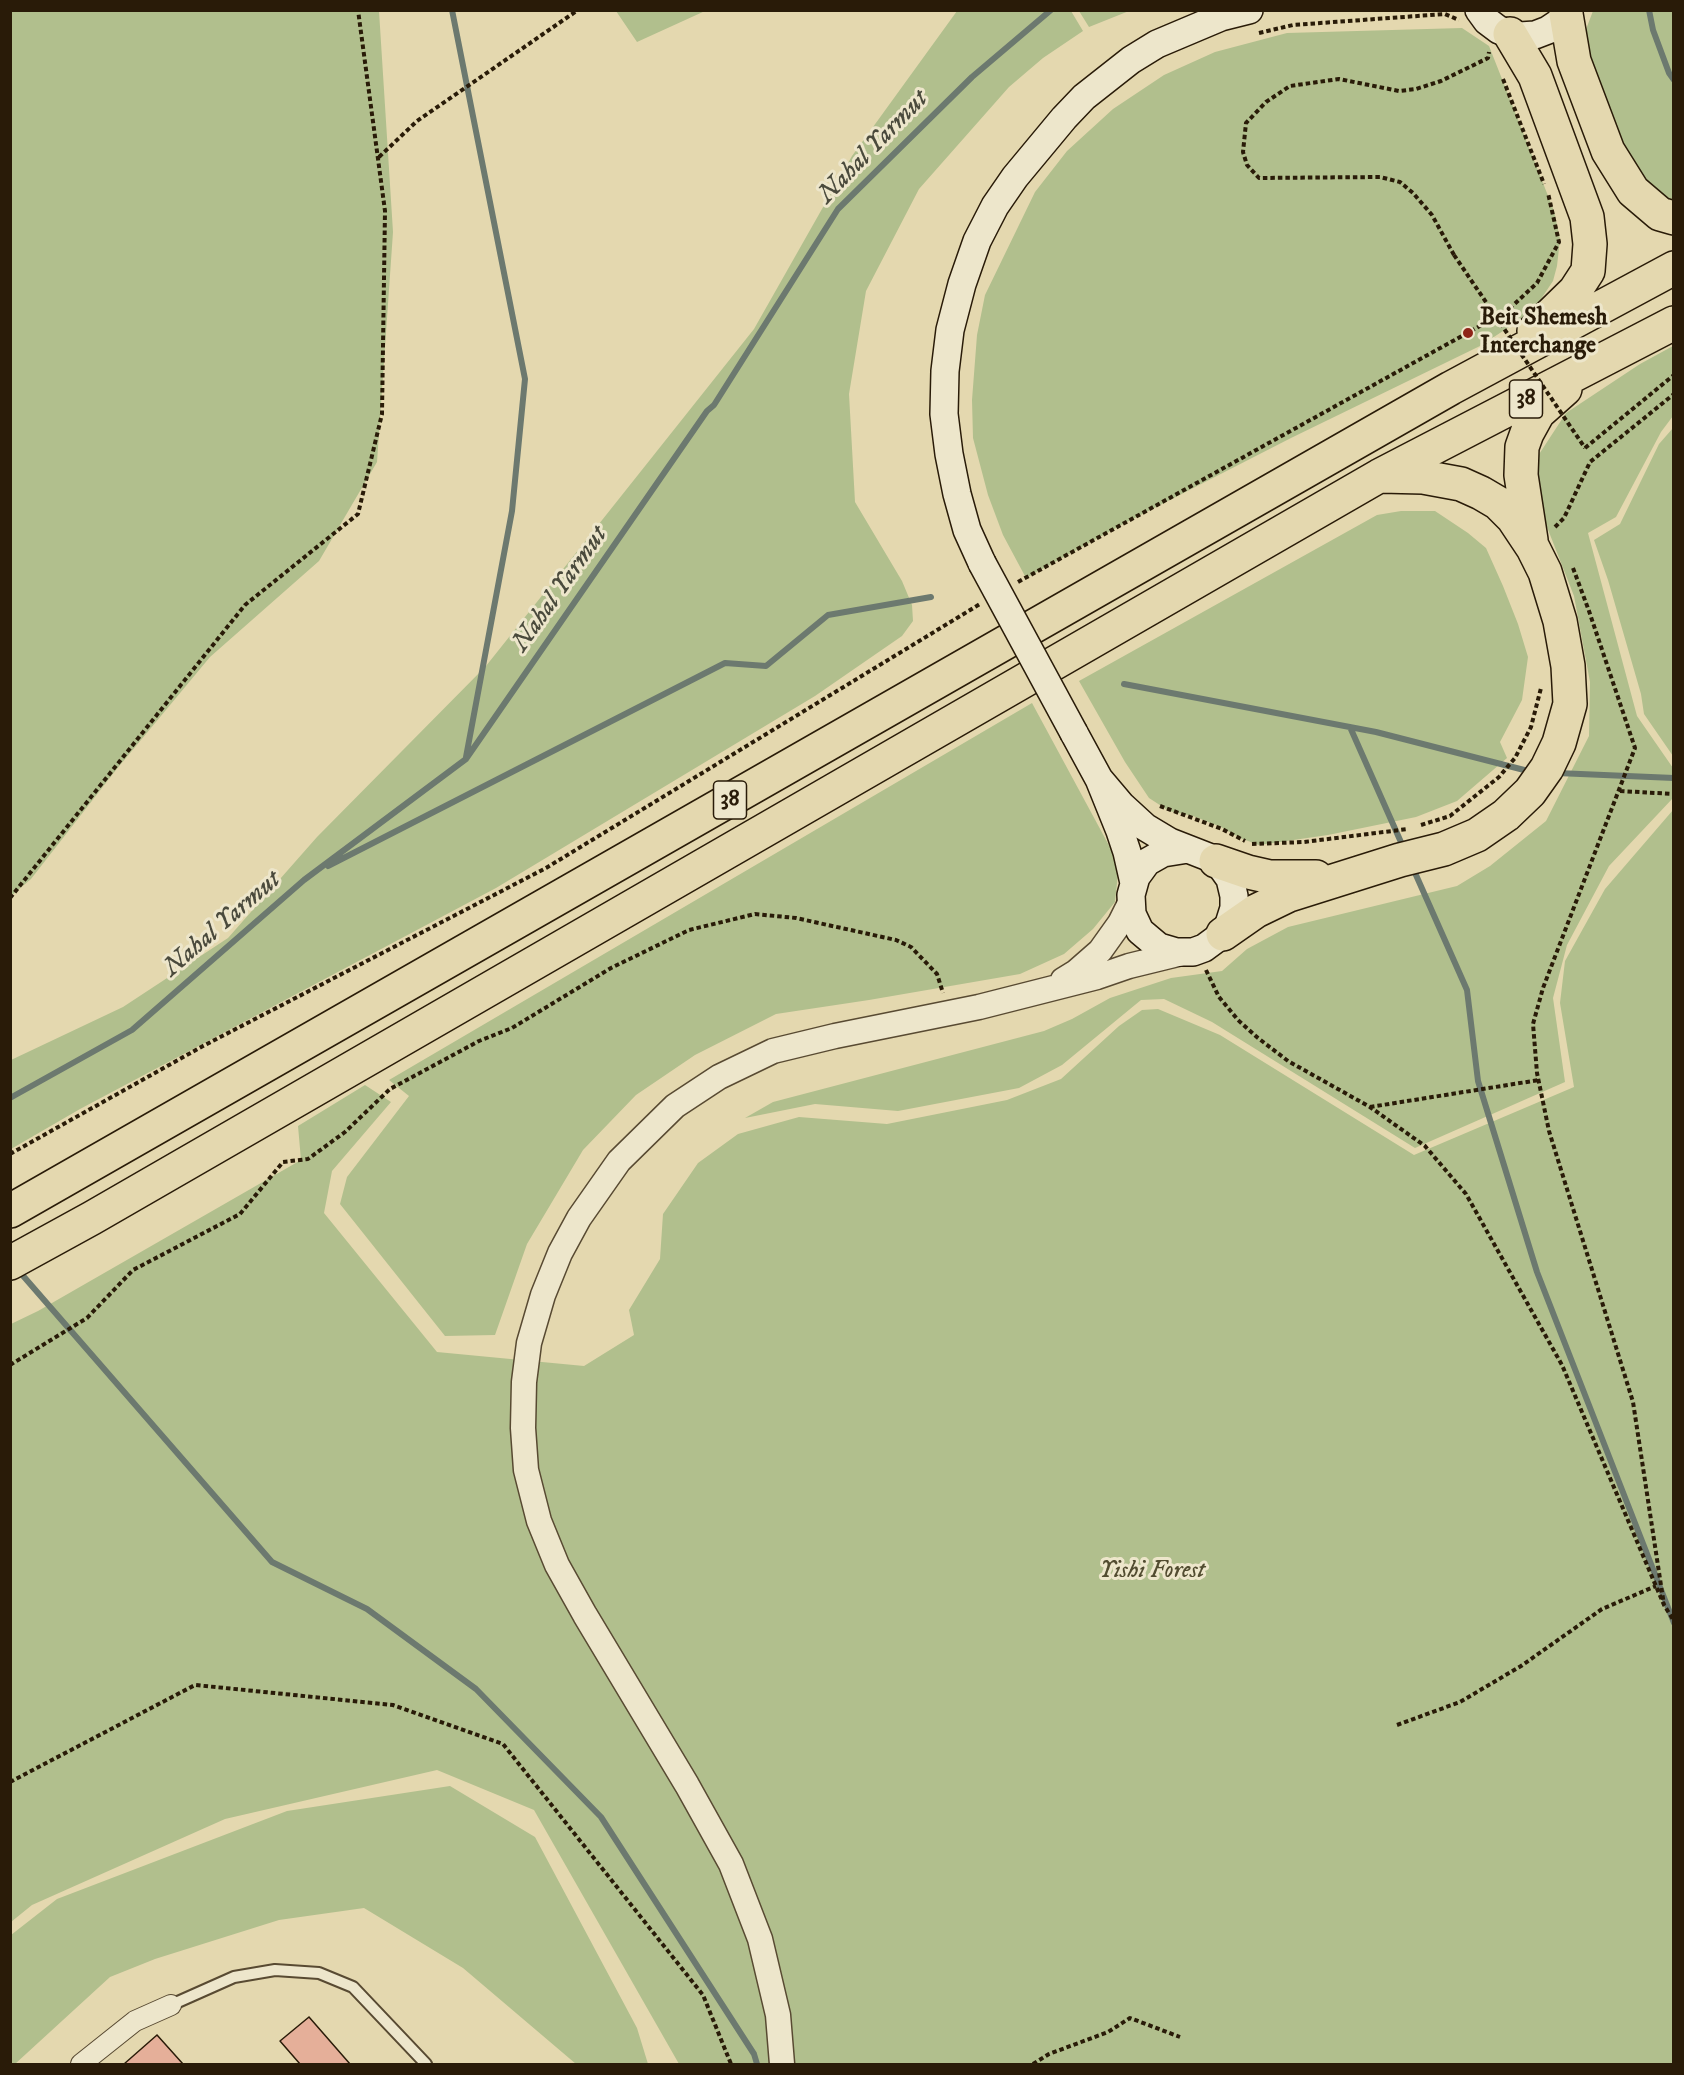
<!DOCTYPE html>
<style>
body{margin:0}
#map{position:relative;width:1684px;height:2075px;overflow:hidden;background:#e4d8af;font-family:"IM FELL DW Pica",serif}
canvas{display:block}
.frame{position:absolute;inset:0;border:12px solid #291b08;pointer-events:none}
</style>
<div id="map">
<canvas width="1684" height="2075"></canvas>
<div class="frame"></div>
</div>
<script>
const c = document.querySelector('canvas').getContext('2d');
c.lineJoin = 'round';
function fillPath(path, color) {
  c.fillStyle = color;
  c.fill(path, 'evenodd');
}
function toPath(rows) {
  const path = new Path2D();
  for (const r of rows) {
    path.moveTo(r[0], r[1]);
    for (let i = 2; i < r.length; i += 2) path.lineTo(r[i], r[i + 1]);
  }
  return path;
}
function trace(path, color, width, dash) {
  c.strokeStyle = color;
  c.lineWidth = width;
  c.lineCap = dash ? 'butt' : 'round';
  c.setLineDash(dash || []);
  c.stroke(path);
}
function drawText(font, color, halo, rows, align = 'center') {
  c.font = font + ' "IM FELL DW Pica",serif';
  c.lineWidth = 6;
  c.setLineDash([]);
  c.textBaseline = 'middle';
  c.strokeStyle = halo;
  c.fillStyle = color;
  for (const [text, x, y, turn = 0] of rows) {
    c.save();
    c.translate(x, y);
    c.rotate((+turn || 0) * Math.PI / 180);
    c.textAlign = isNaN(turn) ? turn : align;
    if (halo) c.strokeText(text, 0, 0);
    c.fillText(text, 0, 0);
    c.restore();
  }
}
const green = toPath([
 [11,10,379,11,393,232,377,462,319,561,210,657,116,770,31,879,11,896],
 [616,11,705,11,637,42],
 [957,11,1071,11,1083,31,1043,58,1009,87,919,189,866,291,849,394,855,502,902,581,912,605,913,621,902,636,815,696,496,888,80,1109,11,1149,11,1060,123,1007,228,938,317,837,486,666,754,329,852,156],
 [1079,11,1129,11,1089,27],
 [1593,11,1673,11,1673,199,1648,194,1634,176,1580,45],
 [1462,28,1489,46,1554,211,1560,239,1557,266,1553,281,1539,302,1523,318,1480,346,1291,438,1125,523,1026,578,1003,535,988,495,973,438,972,400,977,335,985,295,1035,192,1067,151,1113,109,1164,75,1215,52,1287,33],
 [1673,346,1673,416,1661,432,1616,517,1588,533,1637,716,1673,768,1673,798,1609,866,1567,945,1553,998,1565,1082,1415,1148,1212,1022,1164,999,1141,1000,1062,1065,1019,1088,898,1111,815,1104,745,1118,773,1102,1044,1031,1072,1019,1110,998,1171,978,1222,971,1247,949,1288,927,1457,886,1490,866,1546,821,1589,736,1590,682,1574,596,1538,504,1532,465,1566,413,1640,364],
 [1673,428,1673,756,1644,714,1641,694,1608,580,1594,540,1620,524,1659,444],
 [1401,511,1435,511,1468,533,1486,548,1503,586,1518,624,1528,657,1522,700,1500,742,1507,758,1457,801,1416,817,1328,835,1259,845,1240,838,1221,827,1193,816,1169,811,1149,798,1125,762,1079,681,1377,515],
 [1032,703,1119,864,1115,902,1093,929,1064,954,1020,974,869,1000,776,1014,695,1055,636,1095,583,1150,527,1244,495,1335,445,1336,340,1204,347,1177,409,1096,389,1080],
 [1673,810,1673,2064,679,2064,534,1810,437,1770,225,1819,32,1905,11,1922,11,1324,38,1311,301,1160,298,1126,365,1085,391,1102,332,1171,324,1213,437,1352,584,1366,634,1335,629,1310,660,1259,663,1214,698,1163,738,1134,799,1117,887,1124,1007,1100,1061,1079,1119,1026,1142,1010,1158,1009,1220,1035,1414,1155,1574,1087,1560,1003,1565,961,1605,889],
 [450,1786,535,1837,637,2028,648,2064,576,2064,463,1968,364,1908,279,1920,155,1959,110,1977,15,2064,11,2064,11,1935,57,1899,287,1811]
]);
const stream = toPath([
 [452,10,525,379,512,511,466,757],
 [1649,10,1653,30,1669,73,1674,80],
 [1124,684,1376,732,1532,772],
 [1350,727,1404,849],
 [1557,773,1674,778],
 [328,866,725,663,766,666,828,615,931,597],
 [1412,866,1467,990,1478,1081,1537,1272,1674,1623],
 [10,1098,132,1030,304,880,466,759,707,411,714,405,838,209,972,77,1051,10],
 [18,1270,272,1562,367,1609,476,1689,601,1817,754,2054,757,2064]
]);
const building = toPath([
 [309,2017,350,2064,300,2064,280,2041,309,2017],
 [157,2035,183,2064,124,2064,157,2035]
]);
const path = toPath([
 [1259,33,1293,25,1445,14,1459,20],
 [1503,79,1544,184],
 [379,157,417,121,578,10],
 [1454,255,1432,215,1413,193,1400,182,1380,177,1259,178,1247,165,1243,152,1246,123,1266,102,1290,86,1339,79,1399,91,1416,89,1441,81,1488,58,1489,52],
 [1585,448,1674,375],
 [1555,527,1564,518,1590,462,1674,394],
 [1573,568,1589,611,1635,748,1543,988,1533,1024,1537,1073,1549,1131,1633,1402,1664,1605],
 [1018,582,1507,311,1537,283,1559,242,1548,193],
 [1620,791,1674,794],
 [1160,806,1222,829,1245,841],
 [1421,825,1450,816,1499,777,1515,758,1531,727,1541,688],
 [1252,844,1304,842,1408,829],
 [10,898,245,605,358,514,382,414,385,211,358,10],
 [1206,970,1219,997,1238,1020,1258,1038,1288,1061,1370,1107,1425,1146,1466,1194,1562,1365,1664,1605,1674,1621],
 [1370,1107,1539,1080],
 [10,1154,203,1046,546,868,980,604],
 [10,1365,87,1318,133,1270,240,1214,283,1162,308,1159,345,1132,390,1089,479,1041,512,1028,611,968,689,930,755,914,796,918,896,940,911,947,937,974,943,993],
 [1397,1725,1460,1702,1521,1666,1602,1609,1656,1586],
 [10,1782,195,1685,393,1705,503,1744,703,1995,731,2064],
 [1033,2064,1049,2054,1108,2032,1130,2018,1180,2037]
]);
const service = toPath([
 [171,2005,234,1977,275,1970,319,1973,353,1987,426,2064]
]);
const minor = toPath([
 [81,2064,135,2021,171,2005]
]);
const tertiary = toPath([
 [1063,980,1076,972,1100,951,1120,923,1131,901],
 [782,2064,778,2015,760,1939,731,1864,687,1785,585,1615,557,1565,539,1521,526,1470,523,1428,524,1382,529,1343,543,1295,560,1253,579,1218,619,1161,675,1106,719,1077,773,1051,835,1036,979,1007,1097,977,1129,966,1182,953]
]);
const secondary = toPath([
 [1479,10,1487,21,1499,30,1520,36,1535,35,1548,30,1560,22,1569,10],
 [982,563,967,530,957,494,949,454,944,414,945,371,950,330,962,284,977,241,995,206,1015,177,1064,118,1084,97,1131,60,1157,44,1221,17,1249,10],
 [1074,733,1099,779,1120,831,1127,852,1134,883],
 [1099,779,1121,805,1145,827,1170,842,1211,858,1220,865,1230,879,1234,896,1234,908,1229,924,1223,934,1204,948,1193,952,1176,952,1159,947,1140,931,1132,914,1131,895,1136,877,1147,862,1163,853,1188,849]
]);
const trunk = toPath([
 [1566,14,1574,61,1608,151,1633,191,1660,214,1674,218],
 [1510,34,1535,76,1587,217,1590,244,1588,271,1575,291,1534,331],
 [1531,540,1521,475,1522,447,1527,433,1538,413,1565,389],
 [1216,861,1248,872,1270,877,1316,877],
 [1223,934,1256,911,1289,895,1400,860,1444,849,1477,835,1506,815,1530,792,1547,768,1559,743,1570,704,1568,666,1560,621,1545,572,1533,548,1513,518,1498,503,1481,493,1461,484,1423,477,1381,476],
 [10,1211,1451,388,1674,268],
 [10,1263,92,1218,1379,476,1674,323]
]);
const pathBridge = toPath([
 [1454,255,1585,448]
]);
const secondaryBridge = toPath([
 [982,563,1074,733]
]);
const markers = [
 [1468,333,6,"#8f2418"]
];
const shields = [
 [1526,399,33],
 [730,800,33]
];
const shieldNames = [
 ["38",1526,399],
 ["38",730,800]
];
const poiNames = [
 ["Beit Shemesh",1480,319],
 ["Interchange",1480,347]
];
const parkNames = [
 ["Yishi Forest",1152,1572]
];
const waterNames = [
 ["Nahal Yarmut",874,148,-46],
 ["Nahal Yarmut",561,590,-55],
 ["Nahal Yarmut",223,925,-41]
];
fillPath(green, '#b1bf8d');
trace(stream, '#6c796f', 6);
fillPath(building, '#e5af99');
trace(building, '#291b08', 1.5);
trace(service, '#584a32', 14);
trace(minor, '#584a32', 22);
trace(tertiary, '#584a32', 27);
trace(secondary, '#291b08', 30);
trace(trunk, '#291b08', 36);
trace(path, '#291b08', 4, [4.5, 3]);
trace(service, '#ede6cb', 10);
trace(minor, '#ede6cb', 20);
trace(tertiary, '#ede6cb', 24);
trace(secondary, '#ede6cb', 27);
trace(trunk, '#e4d8af', 33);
trace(secondaryBridge, '#291b08', 30, []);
trace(pathBridge, '#291b08', 4, [4.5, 3]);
trace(secondaryBridge, '#ede6cb', 27);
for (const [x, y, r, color] of markers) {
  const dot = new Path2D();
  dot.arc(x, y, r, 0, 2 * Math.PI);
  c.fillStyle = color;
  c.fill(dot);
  trace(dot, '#ede6cb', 2);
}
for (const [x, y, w] of shields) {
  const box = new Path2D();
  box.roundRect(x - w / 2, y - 19, w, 38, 4.5);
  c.fillStyle = '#ede6cb';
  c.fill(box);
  trace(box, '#291b08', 1.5);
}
drawText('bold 22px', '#291b08', null, shieldNames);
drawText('bold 24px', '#291b08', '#ede6cb', poiNames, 'left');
drawText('italic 24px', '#524c30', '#ede6cb', parkNames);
drawText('italic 26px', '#4a4a3c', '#ede6cb', waterNames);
</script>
